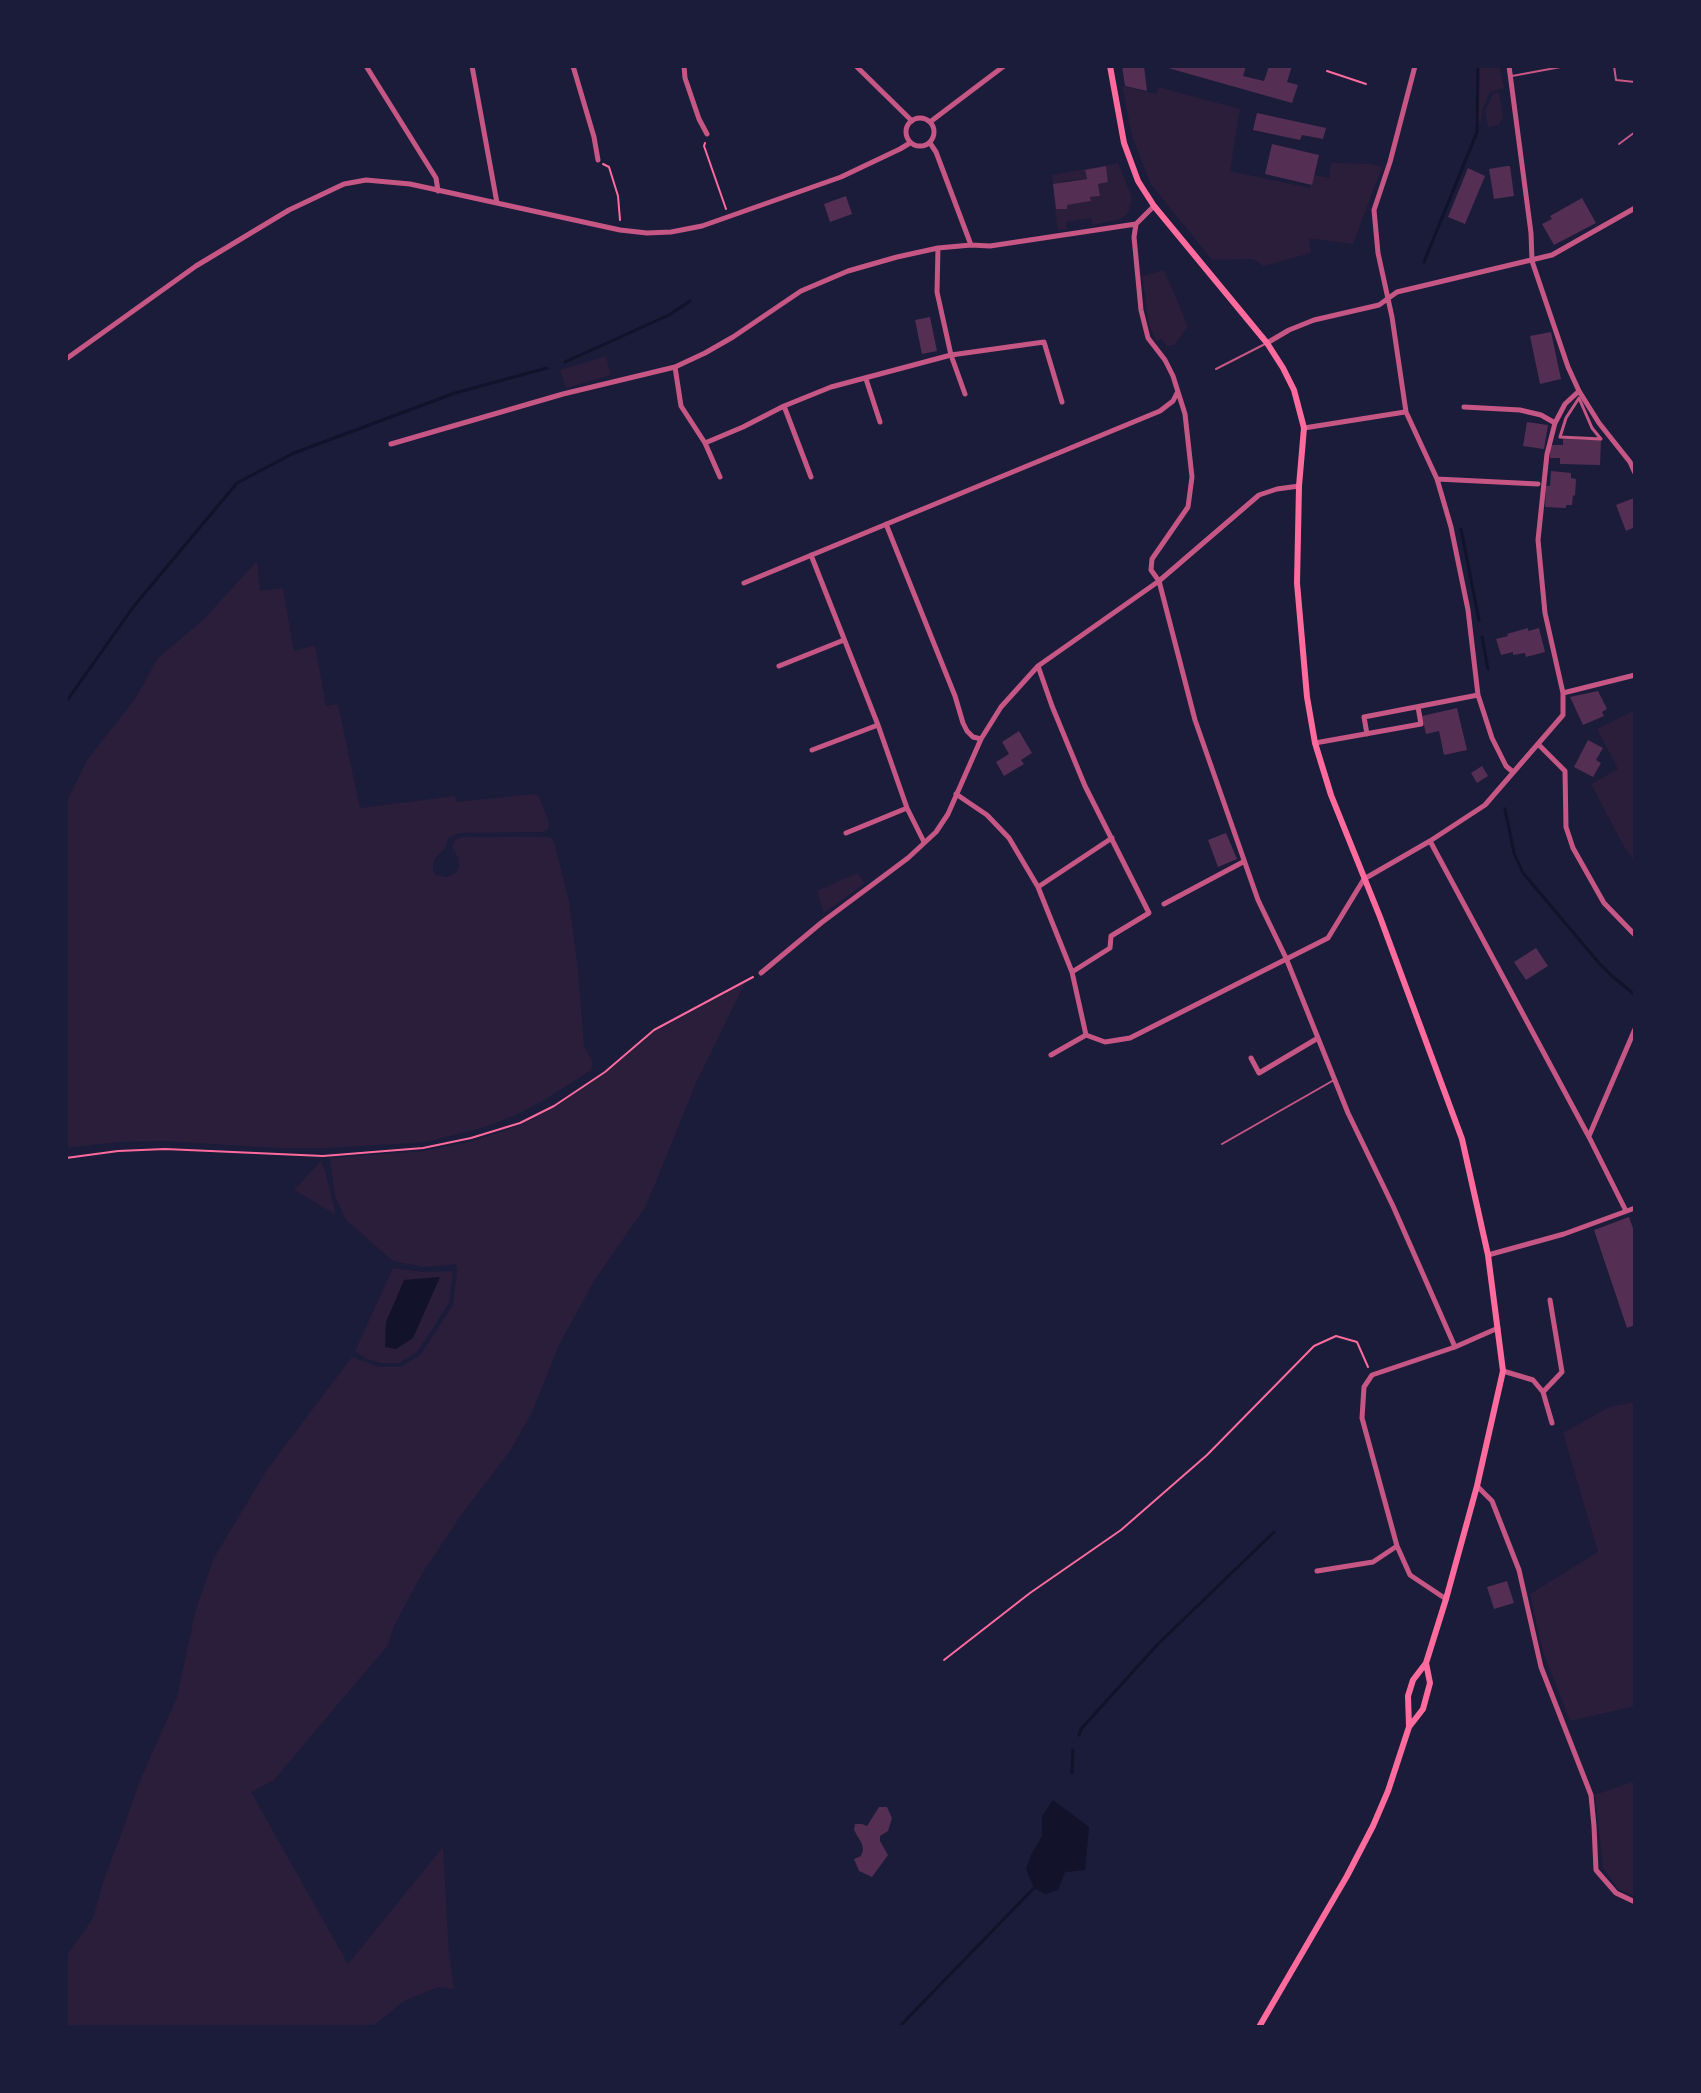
<!DOCTYPE html>
<style>
body{margin:0}
#map{position:relative;width:1701px;height:2093px;overflow:hidden;background:#1b1b3a;font-family:Montserrat,sans-serif}
canvas{display:block}
.frame{position:absolute;inset:0;border:68px solid #1b1b3a;pointer-events:none}
</style>
<div id="map">
<canvas width="1701" height="2093"></canvas>
<div class="frame"></div>
</div>
<script>
const c = document.querySelector('canvas').getContext('2d');
c.lineJoin = 'round';
function fillPath(path, color) {
  c.fillStyle = color;
  c.fill(path, 'evenodd');
}
function toPath(rows) {
  const path = new Path2D();
  for (const r of rows) {
    if (r.length === 3) {
      path.moveTo(r[0] + r[2], r[1]);
      path.arc(r[0], r[1], r[2], 0, 2 * Math.PI);
      continue;
    }
    path.moveTo(r[0], r[1]);
    for (let i = 2; i < r.length; i += 2) path.lineTo(r[i], r[i + 1]);
  }
  return path;
}
function trace(path, color, width, dash) {
  c.strokeStyle = color;
  c.lineWidth = width;
  c.lineCap = dash ? 'butt' : 'round';
  c.setLineDash(dash || []);
  c.stroke(path);
}
const green = toPath([
 [1478,66,1499,66,1504,88,1490,92,1482,111,1481,121,1475,123],
 [1122,86,1157,94,1158,87,1240,109,1230,171,1310,188,1313,175,1329,178,1331,163,1370,164,1382,167,1353,244,1309,238,1311,253,1264,266,1253,259,1212,260,1150,183,1132,136],
 [1499,92,1503,116,1499,125,1488,127,1485,111,1493,94],
 [1118,163,1132,197,1129,211,1126,215,1121,219,1092,225,1091,218,1066,222,1067,229,1058,230,1055,209,1066,209,1067,205,1090,201,1090,197,1100,196,1098,184,1108,181,1105,166,1085,170,1087,179,1064,181,1059,184,1053,184,1052,175],
 [1164,270,1188,326,1174,345,1166,346,1162,339,1156,341,1149,324,1142,276],
 [606,356,611,375,566,388,560,370],
 [257,561,260,591,283,588,294,651,315,645,326,706,338,704,360,808,455,796,456,802,533,794,539,796,549,823,548,829,543,832,459,833,448,839,445,848,434,860,433,870,436,875,447,877,456,873,459,867,458,858,452,846,455,840,462,837,546,837,552,838,554,841,569,901,578,970,584,1046,593,1063,591,1070,548,1098,516,1115,482,1128,427,1142,327,1148,277,1148,164,1141,118,1142,66,1148,66,803,87,760,135,699,158,658,203,620],
 [1635,710,1635,863,1622,843,1591,784,1618,769,1597,729],
 [857,873,865,883,824,913,817,891],
 [745,983,696,1083,646,1206,594,1281,559,1345,532,1412,510,1451,459,1518,423,1572,394,1626,388,1645,274,1780,251,1792,348,1964,443,1847,449,1953,454,1989,438,1987,404,2001,372,2027,66,2027,66,1957,93,1918,103,1883,142,1776,177,1697,196,1609,214,1558,266,1471,352,1357,379,1367,401,1367,421,1354,453,1305,457,1271,456,1264,424,1267,393,1261,346,1220,335,1196,330,1158,424,1151,473,1141,521,1125,555,1107,606,1073,654,1032],
 [321,1161,325,1171,336,1215,294,1190],
 [393,1268,423,1272,453,1271,449,1303,418,1351,399,1363,381,1363,367,1359,355,1351],
 [1635,1402,1635,1706,1570,1721,1543,1652,1530,1594,1598,1552,1563,1433,1609,1407],
 [1635,1781,1635,1896,1618,1889,1603,1868,1595,1795]
]);
const water = toPath([
 [440,1277,413,1338,396,1349,385,1347,386,1322,404,1280],
 [1053,1800,1089,1827,1085,1870,1065,1872,1058,1890,1045,1894,1034,1888,1026,1869,1031,1855,1042,1836,1042,1816]
]);
const stream = toPath([
 [1424,262,1477,132,1478,66],
 [565,362,669,315,690,301],
 [1461,529,1479,620],
 [1482,637,1488,669],
 [66,702,134,606,237,483,294,453,455,393,547,368],
 [1505,809,1514,853,1523,873,1599,963,1612,976,1635,995],
 [1079,1735,1081,1729,1158,1644,1274,1532],
 [1072,1773,1073,1750],
 [899,2027,1034,1888]
]);
const building = toPath([
 [1122,66,1144,66,1147,91,1125,86],
 [1161,66,1246,66,1243,76,1264,81,1269,66,1292,66,1287,82,1298,85,1292,103],
 [1257,113,1326,128,1323,139,1302,135,1300,140,1253,130],
 [1272,144,1319,155,1312,185,1265,174],
 [1106,166,1108,182,1098,184,1100,196,1090,197,1091,201,1067,205,1067,209,1056,209,1053,184,1087,179,1085,170],
 [1507,166,1510,166,1514,196,1494,199,1489,169],
 [1468,168,1485,176,1465,224,1448,217],
 [846,196,852,214,830,222,824,204],
 [1582,198,1596,223,1554,245,1542,224,1552,219,1550,216],
 [930,317,937,351,922,354,915,320],
 [1551,332,1561,379,1540,384,1530,336],
 [1527,422,1548,425,1544,449,1523,446],
 [1563,439,1601,440,1600,465,1560,464,1560,458,1550,458,1550,445,1563,445],
 [1551,471,1571,473,1571,478,1576,479,1575,496,1573,495,1572,505,1566,505,1566,508,1545,507,1546,486,1550,486],
 [1634,498,1635,527,1626,531,1616,505],
 [1528,628,1528,631,1539,628,1545,652,1526,657,1525,653,1513,655,1513,652,1501,655,1496,639,1508,636,1507,634],
 [1598,691,1607,709,1602,712,1604,716,1583,725,1570,697],
 [1457,708,1467,750,1444,755,1439,731,1426,734,1422,716],
 [1019,731,1032,753,1021,760,1024,764,1004,776,996,762,1009,754,1002,742],
 [1588,740,1603,748,1596,760,1601,763,1593,777,1574,767],
 [1482,766,1488,776,1477,783,1471,773],
 [1226,833,1237,859,1218,867,1208,840],
 [1536,948,1548,966,1526,980,1514,962],
 [1629,1217,1635,1234,1635,1325,1627,1328,1594,1230],
 [1507,1581,1514,1603,1494,1609,1487,1587],
 [879,1807,887,1807,892,1818,888,1831,880,1836,880,1841,888,1855,872,1877,859,1871,854,1859,861,1856,863,1850,862,1844,854,1830,855,1824,862,1824,867,1826]
]);
const path = toPath([
 [1327,71,1366,84],
 [705,143,704,146,726,209],
 [603,164,609,167,618,196,620,220],
 [66,1158,118,1151,165,1149,323,1156,423,1148,471,1138,520,1123,554,1106,605,1072,654,1030,753,977],
 [944,1660,1030,1593,1121,1530,1207,1455,1314,1346,1336,1336,1357,1342,1368,1367]
]);
const service = toPath([
 [1614,66,1616,80,1635,82],
 [1512,76,1566,66],
 [1619,144,1635,132],
 [1216,369,1265,344],
 [1222,1144,1334,1080]
]);
const pedestrian = toPath([
 [1579,398,1592,428,1601,439,1560,437,1566,418,1579,398]
]);
const minor = toPath([
 [366,66,436,178,438,191],
 [472,66,497,203],
 [573,66,594,137,598,160],
 [684,66,685,78,699,119,707,134],
 [856,66,912,121],
 [1415,66,1390,162,1374,210,1378,253,1392,317,1406,412,1437,479,1451,527,1468,610,1478,695,1492,738,1506,766,1513,772],
 [1509,66,1531,233,1532,261,1568,367,1579,391,1599,423,1630,462,1635,473],
 [920,132,14],
 [930,122,1004,66],
 [930,143,936,152,971,245],
 [1136,224,1134,237,1141,310,1148,338,1165,360,1173,376,1185,414,1192,477,1188,507,1152,559,1151,570,1159,581,1195,720,1258,900,1286,958,1348,1113,1393,1206,1455,1347],
 [938,248,937,292,951,355,1044,342,1062,402],
 [1267,343,1289,330,1314,320,1379,305,1397,292,1552,255,1635,208],
 [66,359,196,266,289,210,344,184,366,180,410,184,620,230,647,233,671,232,702,226,841,177,900,149,910,143],
 [675,367,681,406,705,443,743,427,784,406,831,387,951,355,965,394],
 [866,379,880,422],
 [784,406,811,477],
 [1464,407,1520,410,1541,415,1555,423],
 [1304,428,1405,412],
 [705,443,720,477],
 [391,444,563,394,675,367,705,353,733,337,801,291,848,271,897,257,938,248,971,245,990,246,1136,224,1154,206],
 [1437,479,1538,484],
 [886,524,955,696,963,723,967,731,973,737,981,739],
 [811,555,878,725,907,808,924,842],
 [744,583,1160,411,1173,401,1177,393],
 [779,666,844,640],
 [1038,666,1052,706,1085,786,1149,913,1111,936,1110,948,1072,972],
 [1563,693,1635,675],
 [1367,734,1364,717,1478,695],
 [1315,743,1421,724,1418,707],
 [1539,745,1565,771,1566,827,1573,848,1604,903,1635,935],
 [812,750,878,725],
 [956,794,987,815,1009,838,1038,887,1072,972,1086,1035],
 [846,833,907,808],
 [1430,841,1589,1137,1626,1211],
 [1038,887,1112,838],
 [1164,904,1243,862],
 [761,973,821,923,908,858,936,832,948,814,981,739,1001,707,1038,666,1159,581,1259,495,1277,489,1299,486],
 [1051,1055,1086,1035,1105,1042,1130,1038,1328,938,1364,879,1430,841,1485,805,1563,715,1563,693,1545,613,1538,540,1547,454,1555,423,1565,404,1579,391],
 [1251,1058,1259,1073,1318,1038],
 [1589,1136,1635,1029],
 [1488,1255,1564,1234,1635,1208],
 [1503,1371,1533,1380,1543,1392,1552,1423],
 [1543,1392,1562,1372,1550,1300],
 [1477,1486,1492,1501,1519,1570,1541,1667,1591,1795,1594,1826,1596,1870,1616,1893,1635,1902],
 [1317,1571,1373,1562,1397,1546],
 [1446,1599,1410,1575,1397,1546,1362,1418,1364,1387,1372,1375,1455,1347,1498,1328]
]);
const secondary = toPath([
 [1110,66,1124,143,1138,181,1154,206,1267,343,1283,368,1294,390,1304,428,1299,486,1297,583,1307,697,1315,743,1331,795,1380,917,1462,1139,1488,1255,1503,1371,1477,1486,1446,1599,1426,1663,1413,1680,1408,1696,1409,1727],
 [1259,2027,1347,1876,1373,1826,1388,1791,1409,1727,1423,1709,1430,1683,1426,1663]
]);
fillPath(green, '#2a1e3b');
fillPath(water, '#12122b');
trace(stream, '#12122b', 3);
fillPath(building, '#542f53');
trace(path, '#ff6b9d', 2);
trace(service, '#c65784', 2);
trace(pedestrian, '#c65784', 3);
trace(minor, '#c65784', 5);
trace(secondary, '#ff6b9d', 6);
</script>
